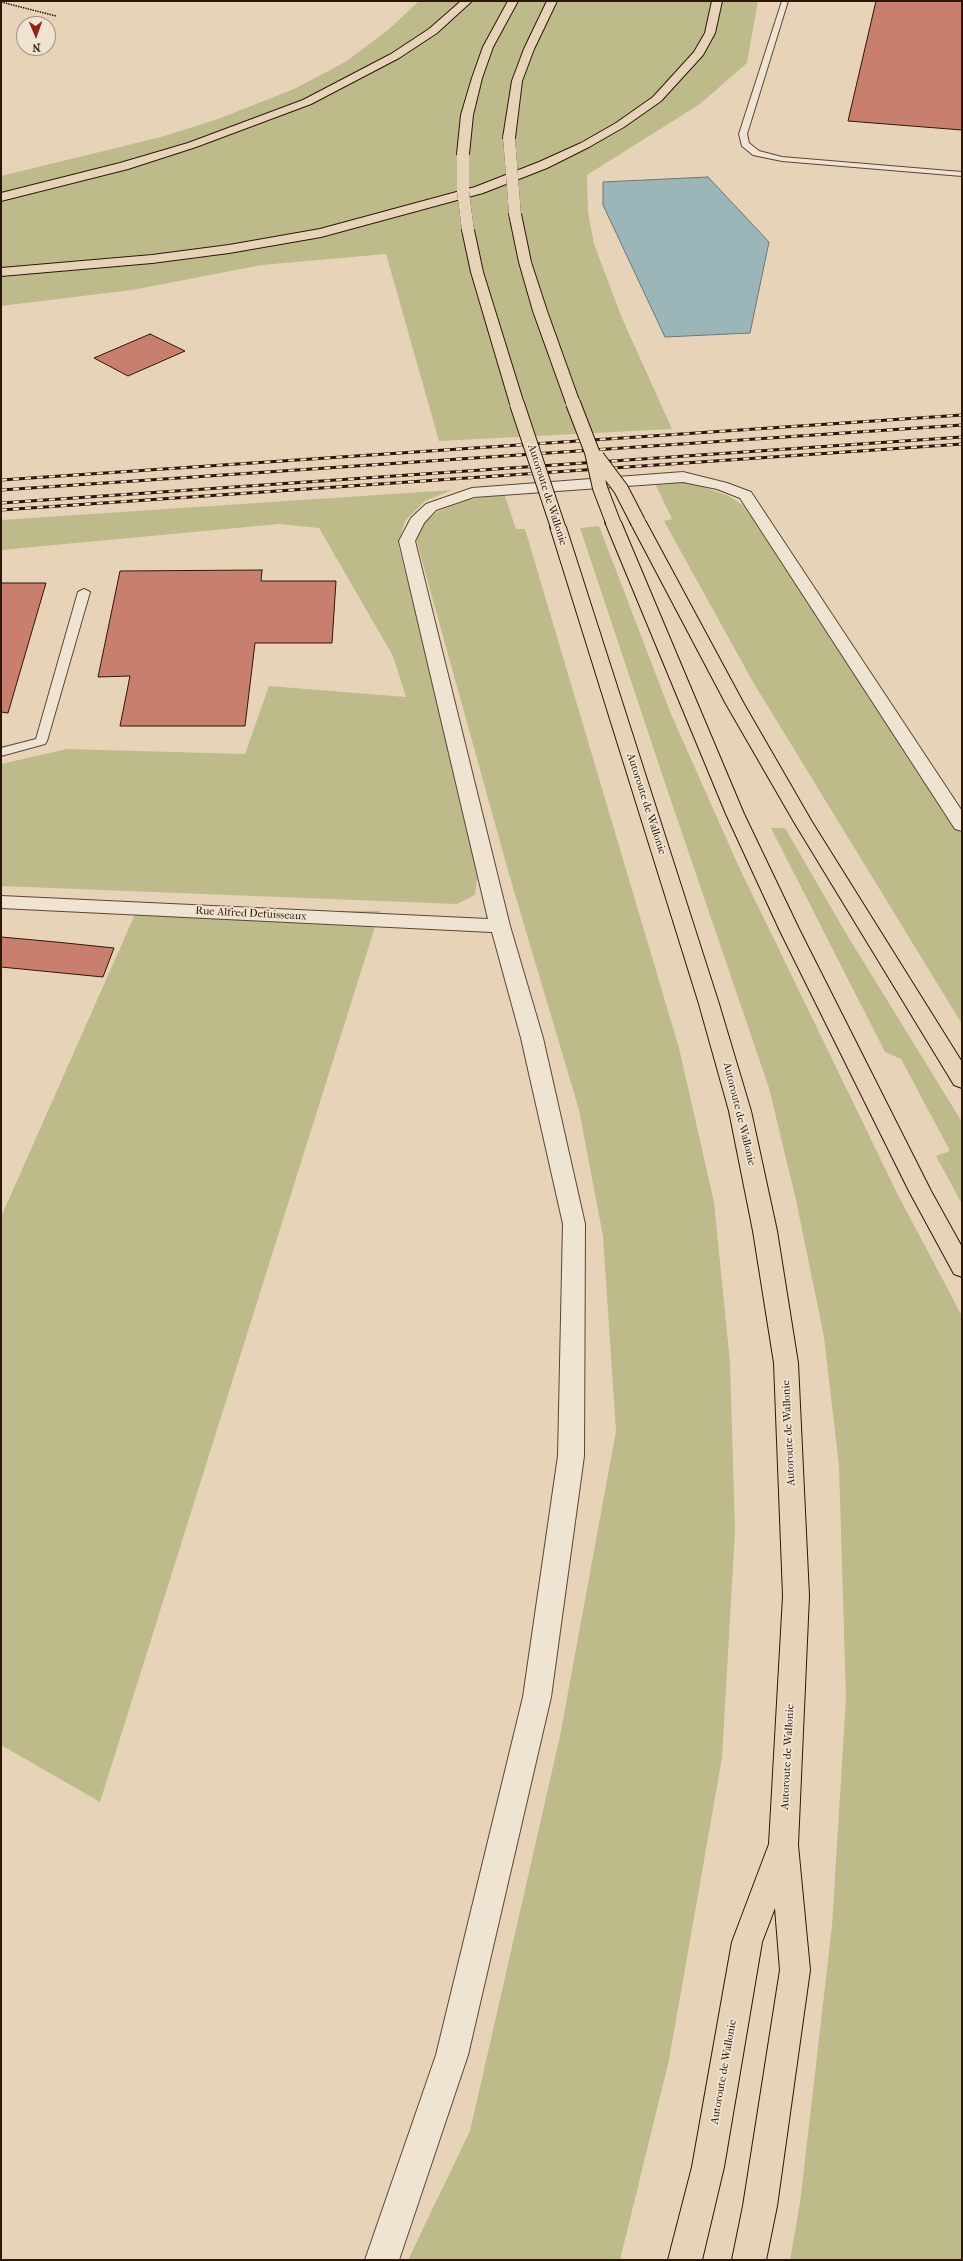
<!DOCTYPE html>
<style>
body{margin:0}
#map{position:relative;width:963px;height:2261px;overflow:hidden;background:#e7d4b8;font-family:"IM FELL French Canon",serif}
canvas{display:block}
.frame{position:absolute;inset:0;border:2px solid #2e1708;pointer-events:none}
.north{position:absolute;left:16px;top:16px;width:40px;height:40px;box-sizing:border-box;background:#efe3d1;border:1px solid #a29181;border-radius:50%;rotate:178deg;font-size:11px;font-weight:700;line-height:16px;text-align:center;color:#2e1708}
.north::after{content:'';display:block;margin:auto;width:14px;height:18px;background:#8f2418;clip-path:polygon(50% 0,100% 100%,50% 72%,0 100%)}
</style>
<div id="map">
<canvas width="963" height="2261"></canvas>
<div class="frame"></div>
<div class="north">N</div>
</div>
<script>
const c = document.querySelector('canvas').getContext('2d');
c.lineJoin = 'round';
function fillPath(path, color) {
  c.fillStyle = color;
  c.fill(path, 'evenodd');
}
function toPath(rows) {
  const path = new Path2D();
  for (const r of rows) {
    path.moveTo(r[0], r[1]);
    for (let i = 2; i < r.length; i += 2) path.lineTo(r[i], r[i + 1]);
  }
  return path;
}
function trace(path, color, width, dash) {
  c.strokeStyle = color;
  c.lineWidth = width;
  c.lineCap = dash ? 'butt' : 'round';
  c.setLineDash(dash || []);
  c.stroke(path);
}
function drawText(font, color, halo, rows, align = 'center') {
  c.font = font + ' "IM FELL French Canon",serif';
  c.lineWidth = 3.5;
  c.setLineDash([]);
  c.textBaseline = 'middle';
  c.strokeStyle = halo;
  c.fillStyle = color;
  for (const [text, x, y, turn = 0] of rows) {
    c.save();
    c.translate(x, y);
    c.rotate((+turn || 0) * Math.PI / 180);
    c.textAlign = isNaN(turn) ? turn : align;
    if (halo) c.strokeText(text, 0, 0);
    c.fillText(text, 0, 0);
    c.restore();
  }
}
const green = toPath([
 [419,1,758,1,747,63,700,104,587,175,588,212,594,244,622,318,672,429,439,441,386,254,262,265,132,290,1,306,1,176,161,137,218,119,294,89,345,62,387,31],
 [654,481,692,483,729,496,744,506,962,833,962,1024,753,682,664,521,672,519],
 [452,490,425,501,405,521,398,544,479,863,475,895,457,904,1,886,1,764,67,749,245,754,269,686,406,697,393,656,319,528,279,524,1,550,1,520],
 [504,493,516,529,525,529,679,1048,714,1202,730,1362,735,1531,722,1758,669,2060,620,2260,408,2260,470,2131,560,1736,616,1431,603,1236,579,1110,509,874,416,539,424,523,438,511,471,499],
 [599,526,671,714,739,867,898,1195,962,1316,962,2260,790,2260,800,2203,832,1926,846,1698,839,1466,824,1337,796,1200,769,1088,668,792,580,528],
 [771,828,785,828,847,935,962,1122,962,1204,936,1156,950,1151,901,1059,885,1052],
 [380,911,100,1802,1,1745,1,1217,136,912]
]);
const water = toPath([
 [708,177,769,242,750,333,665,337,603,205,603,182,708,177]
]);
const building = toPath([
 [876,1,962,1,962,130,848,121,876,1],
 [150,334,185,351,128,376,94,358,150,334],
 [262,570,261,581,336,581,332,643,255,643,245,726,120,726,130,676,98,677,120,571,262,570],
 [1,583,46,583,8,713,1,712,1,583],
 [1,937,56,942,114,948,103,977,1,967,1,937]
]);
const path = toPath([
 [1,2,56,16]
]);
const service = toPath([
 [782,1,788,1,747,134,749,143,759,151,782,157,962,172,962,176,782,161,753,155,742,146,739,134,782,1],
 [84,589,90,592,47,741,45,744,1,756,1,748,36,739,78,592,84,589]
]);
const minor = toPath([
 [683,472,727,483,751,492,962,811,962,831,955,829,740,498,717,489,683,482,474,497,436,510,424,523,415,541,510,926,543,1038,585,1224,584,1456,551,1697,468,2055,399,2260,365,2260,436,2055,523,1697,558,1456,563,1224,521,1038,492,932,1,908,1,896,488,919,399,541,411,518,426,504,472,488,683,472]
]);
const motorway = toPath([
 [461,1,472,1,437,33,399,58,311,104,196,147,128,169,1,201,1,193,120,163,188,143,303,100,391,54,429,29,461,1],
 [508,1,518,1,493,47,482,78,473,115,469,154,463,158,459,156,457,154,461,115,472,78,483,47,508,1],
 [547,1,557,1,534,49,522,81,515,138,509,141,505,140,503,138,512,81,524,49,547,1],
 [712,1,722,1,715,33,703,55,661,101,624,127,589,147,547,168,483,193,321,237,229,253,152,263,1,276,1,268,152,255,229,245,320,229,475,187,539,162,581,143,616,123,653,97,694,52,705,33,712,1],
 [515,210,521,214,531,262,547,311,580,403,578,406,568,406,566,403,533,311,519,262,509,214,515,210],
 [468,226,474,230,483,272,524,404,522,407,512,407,510,404,471,272,462,230,468,226],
 [613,517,619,519,621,522,744,814,800,931,931,1191,962,1247,962,1277,954,1274,909,1191,780,931,726,814,605,522,607,519,613,517],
 [638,517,644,519,646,522,744,704,812,822,962,1062,962,1088,954,1085,794,822,726,704,630,522,632,519,638,517],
 [558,522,564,524,566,527,719,1004,751,1111,777,1231,798,1363,809,1596,798,1845,810,1970,777,2206,766,2260,732,2260,743,2206,780,1970,775,1908,762,1942,724,2167,702,2260,668,2260,692,2167,732,1942,769,1844,783,1596,774,1363,753,1231,729,1111,699,1004,550,527,552,524,558,522]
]);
const rail = toPath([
 [1,480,962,415],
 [1,490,962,425],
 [1,503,962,437],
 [1,510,962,444]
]);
const motorwayBridgeFar1 = toPath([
 [509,138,515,214],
 [463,154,463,192,468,230]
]);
const motorwayBridge = toPath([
 [573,403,592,452,600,488,613,522],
 [517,404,558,527],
 [597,457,621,489,638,522]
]);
const streetNames = [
 ["Autoroute de Wallonie",547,495,72],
 ["Autoroute de Wallonie",646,804,72],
 ["Rue Alfred Defuisseaux",251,914,3],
 ["Autoroute de Wallonie",739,1114,76],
 ["Autoroute de Wallonie",789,1433,-93],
 ["Autoroute de Wallonie",788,1757,-87],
 ["Autoroute de Wallonie",724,2072,-80]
];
fillPath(green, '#bdbb8a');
fillPath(water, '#9ab6b8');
trace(water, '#6f7672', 1);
fillPath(building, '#c97f6d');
trace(building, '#2e1708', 1);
trace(service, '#5c4634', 2);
trace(minor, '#5c4634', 2);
trace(motorway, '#2e1708', 2);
trace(path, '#2e1708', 1.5, [1.5, 1]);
fillPath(service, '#efe3d1');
fillPath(minor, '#efe3d1');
fillPath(motorway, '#e7d4b8');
trace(rail, '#2e1708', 3);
trace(rail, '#efe3d1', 2, [6]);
trace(motorwayBridgeFar1, '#2e1708', 12, []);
trace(motorwayBridge, '#2e1708', 16, []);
trace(motorwayBridgeFar1, '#e7d4b8', 12);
trace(motorwayBridge, '#e7d4b8', 14);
drawText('11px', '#2e1708', '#efe3d1', streetNames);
</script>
